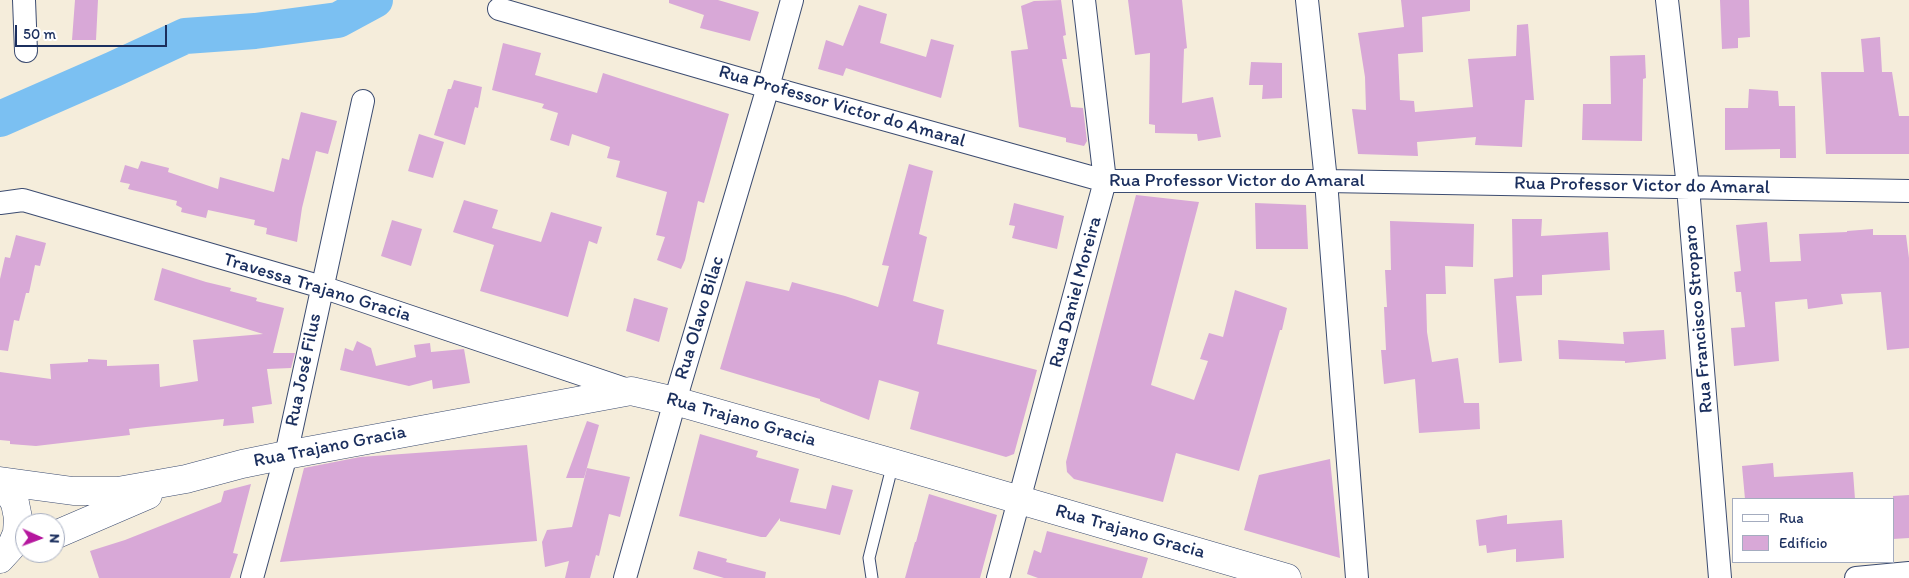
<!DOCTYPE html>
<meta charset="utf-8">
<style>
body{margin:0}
#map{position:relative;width:1909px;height:578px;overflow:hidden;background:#f5eddb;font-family:Itim,sans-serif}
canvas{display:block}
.legend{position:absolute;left:1732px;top:498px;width:162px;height:65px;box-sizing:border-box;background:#fff;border:1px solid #a4acbf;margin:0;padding:6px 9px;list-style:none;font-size:15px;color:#1b2f5e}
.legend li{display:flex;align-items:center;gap:10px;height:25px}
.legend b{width:25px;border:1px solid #a4acbf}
.north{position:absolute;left:15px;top:513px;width:50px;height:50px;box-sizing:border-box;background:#fff;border:1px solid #a4acbf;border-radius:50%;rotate:92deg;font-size:14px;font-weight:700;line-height:20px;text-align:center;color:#1b2f5e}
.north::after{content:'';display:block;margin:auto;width:18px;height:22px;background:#b5179e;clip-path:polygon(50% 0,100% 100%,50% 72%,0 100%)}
.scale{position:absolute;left:15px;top:25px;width:152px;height:22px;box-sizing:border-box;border:2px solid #1b2f5e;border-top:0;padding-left:6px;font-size:15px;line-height:18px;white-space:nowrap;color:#1b2f5e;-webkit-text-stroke:4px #fff;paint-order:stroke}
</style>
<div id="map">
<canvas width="1909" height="578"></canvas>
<ul class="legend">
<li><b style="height:6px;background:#fff"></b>Rua</li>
<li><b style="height:14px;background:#d8a8d7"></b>Edifício</li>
</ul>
<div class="north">N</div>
<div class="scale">50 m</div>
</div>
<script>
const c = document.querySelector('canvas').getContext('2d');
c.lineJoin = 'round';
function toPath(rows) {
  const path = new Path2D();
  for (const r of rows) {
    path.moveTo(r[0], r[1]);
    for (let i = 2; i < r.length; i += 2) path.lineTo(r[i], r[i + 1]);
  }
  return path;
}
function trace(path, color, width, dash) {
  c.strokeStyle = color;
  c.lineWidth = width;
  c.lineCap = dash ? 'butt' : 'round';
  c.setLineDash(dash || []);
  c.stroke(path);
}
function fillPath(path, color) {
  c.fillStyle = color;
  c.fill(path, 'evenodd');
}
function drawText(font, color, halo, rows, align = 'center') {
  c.font = font + ' Itim,sans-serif';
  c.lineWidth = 4;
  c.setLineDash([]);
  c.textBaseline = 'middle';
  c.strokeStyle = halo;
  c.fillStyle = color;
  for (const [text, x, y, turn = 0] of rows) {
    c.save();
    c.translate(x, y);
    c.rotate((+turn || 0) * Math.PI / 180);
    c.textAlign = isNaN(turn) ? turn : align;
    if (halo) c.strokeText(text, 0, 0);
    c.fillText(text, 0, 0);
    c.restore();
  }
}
const river = toPath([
 [0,119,114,69,185,36,255,31,338,20,375,0]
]);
const building = toPath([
 [75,0,98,0,96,40,72,40],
 [669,0,718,0,759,12,750,41,700,28,704,15,669,3],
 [1061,0,1066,35,1063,36,1067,59,1062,59,1071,107,1083,108,1087,141,1084,146,1066,142,1066,138,1019,127,1011,51,1028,49,1021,6,1034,1],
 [1128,0,1182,0,1187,48,1184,49,1182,103,1213,97,1221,137,1198,141,1197,134,1155,133,1155,125,1149,124,1150,53,1135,55],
 [1401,0,1470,0,1470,11,1422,17,1423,52,1398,54,1400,100,1414,101,1415,112,1473,107,1468,59,1516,56,1517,25,1528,24,1534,100,1525,100,1522,147,1475,145,1476,137,1417,142,1418,156,1358,154,1352,109,1366,110,1365,77,1358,33,1404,27],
 [1720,0,1749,0,1750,37,1738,38,1738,48,1722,49],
 [859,5,887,14,880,43,926,57,931,39,954,45,941,98,846,68,843,76,818,69,826,40,843,46],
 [1880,37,1882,72,1892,72,1899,116,1909,116,1909,154,1826,154,1821,72,1864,72,1861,39],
 [503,43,541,53,535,75,597,93,603,73,729,114,704,203,698,201,685,260,681,269,657,260,665,237,656,235,667,192,616,177,620,161,607,158,610,147,572,134,569,146,550,140,558,113,542,108,544,104,492,90],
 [1645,55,1646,78,1643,79,1642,141,1582,140,1583,104,1611,104,1610,56],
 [1251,62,1282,63,1282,98,1262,99,1263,85,1249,85],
 [454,80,482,87,478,108,475,107,465,145,434,135,448,89,451,89],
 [1749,89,1778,91,1779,106,1795,106,1796,158,1780,158,1780,149,1725,150,1725,108,1748,108],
 [301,112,337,121,328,154,316,151,302,208,297,242,266,234,267,228,254,225,255,220,208,210,206,218,181,212,182,208,176,205,177,201,128,189,130,184,120,182,125,165,138,169,141,161,169,168,168,172,218,189,220,177,274,192,282,158,289,160],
 [419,134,444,142,433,178,408,171],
 [909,164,933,171,919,234,927,237,913,301,944,310,937,344,1037,370,1014,454,1006,457,910,429,919,392,879,380,869,420,820,401,820,399,720,369,746,281,789,291,792,282,845,296,878,307,889,266,882,265],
 [1136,195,1199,202,1151,385,1194,400,1208,361,1200,359,1209,333,1223,337,1235,290,1287,308,1282,330,1280,330,1239,471,1176,453,1163,502,1074,479,1067,472,1066,462],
 [464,200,498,210,492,228,541,242,551,212,602,227,597,244,589,241,568,317,480,291,494,245,453,232],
 [1014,203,1064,216,1057,249,1012,238,1015,226,1009,225],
 [1255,203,1306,205,1308,249,1256,249],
 [1512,219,1542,219,1541,236,1608,232,1610,270,1542,275,1542,295,1516,296,1522,361,1499,363,1494,279,1513,277],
 [392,220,422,229,411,266,381,256],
 [1390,221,1474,224,1473,267,1445,266,1446,294,1426,294,1427,332,1432,362,1458,358,1464,403,1479,403,1480,429,1419,433,1415,379,1384,384,1381,350,1386,350,1384,307,1387,307,1385,270,1391,270],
 [1767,222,1770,262,1801,261,1799,234,1847,232,1847,231,1873,229,1873,235,1906,235,1909,258,1909,348,1887,350,1881,292,1841,294,1843,304,1808,309,1807,299,1775,302,1779,361,1734,366,1731,328,1745,327,1741,292,1736,292,1734,272,1741,271,1736,225],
 [16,235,46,243,40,266,35,265,29,293,26,293,19,321,14,320,8,351,0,350,0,279,5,257,10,258],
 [162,268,206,282,231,288,230,291,257,298,256,301,284,308,273,353,295,353,291,368,267,369,272,404,252,407,254,423,223,426,224,419,146,427,129,429,130,435,36,446,10,444,10,441,0,440,0,372,51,379,50,364,88,362,88,359,107,360,107,366,159,364,160,387,198,381,193,340,263,334,154,300],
 [634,298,668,308,659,342,626,331],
 [1664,330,1666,359,1625,363,1625,361,1559,359,1558,340,1624,344,1623,332],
 [357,341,371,348,376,366,416,357,414,345,430,343,431,352,464,349,470,383,433,389,432,380,409,386,340,370,345,348,353,351],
 [587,421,599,425,584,478,566,478],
 [700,434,758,451,756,457,799,469,790,502,826,509,832,485,853,490,840,535,780,521,780,518,766,537,761,537,679,516],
 [527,445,537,541,280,562,304,468,360,457],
 [1330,459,1340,558,1244,530,1259,475],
 [1773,463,1774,477,1853,472,1855,499,1745,499,1742,466],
 [587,468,630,477,620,517,609,514,599,556,596,555,590,578,565,578,569,561,545,567,542,542,547,530,572,527],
 [251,484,233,553,238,554,230,578,99,578,90,551,125,540,221,502,224,491],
 [929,494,997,515,980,578,905,578,915,542,916,542],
 [1909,495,1909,538,1893,539,1893,496],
 [1507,515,1507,524,1562,520,1564,558,1516,562,1516,549,1487,553,1486,545,1479,546,1476,520],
 [1047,531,1148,558,1142,578,1038,578,1027,574,1034,550,1041,553],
 [698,551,727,559,726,562,766,572,765,578,724,578,693,569]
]);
const service = toPath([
 [872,578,869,558,893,463]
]);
const minor = toPath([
 [24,0,26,51],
 [1307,0,1326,181,1357,578],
 [1667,0,1688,187,1720,578],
 [499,9,768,87,1105,181,1326,181,1909,191],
 [0,203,23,200,322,287,631,391],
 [252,578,286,455,363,101],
 [625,578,675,401,768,87,792,0],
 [998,578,1105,181,1084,0],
 [1856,578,1909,573]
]);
const secondary = toPath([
 [0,481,73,491,118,491,186,479,242,464,286,455,631,391,675,401,893,463,1287,578],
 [0,484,7,490,15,503,18,518,17,533,11,547,0,559],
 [55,535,148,495]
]);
const streetNames = [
 ["Rua Professor Victor do Amaral",842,107,16],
 ["Rua Professor Victor do Amaral",1237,181],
 ["Rua Professor Victor do Amaral",1642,186,1],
 ["Travessa Trajano Gracia",317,288,17],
 ["Rua Daniel Moreira",1076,292,-75],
 ["Rua Olavo Bilac",700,318,-73],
 ["Rua Francisco Stroparo",1699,319,-95],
 ["Rua José Filus",304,370,-78],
 ["Rua Trajano Gracia",741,420,16],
 ["Rua Trajano Gracia",330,447,-11],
 ["Rua Trajano Gracia",1130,532,16]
];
trace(river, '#7bc0f2', 36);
fillPath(building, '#d8a8d7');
trace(service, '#3c4c71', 13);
trace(minor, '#3c4c71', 24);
trace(secondary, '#3c4c71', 29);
trace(service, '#fff', 11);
trace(minor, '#fff', 22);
trace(secondary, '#fff', 28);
drawText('19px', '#1b2f5e', '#fff', streetNames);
</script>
